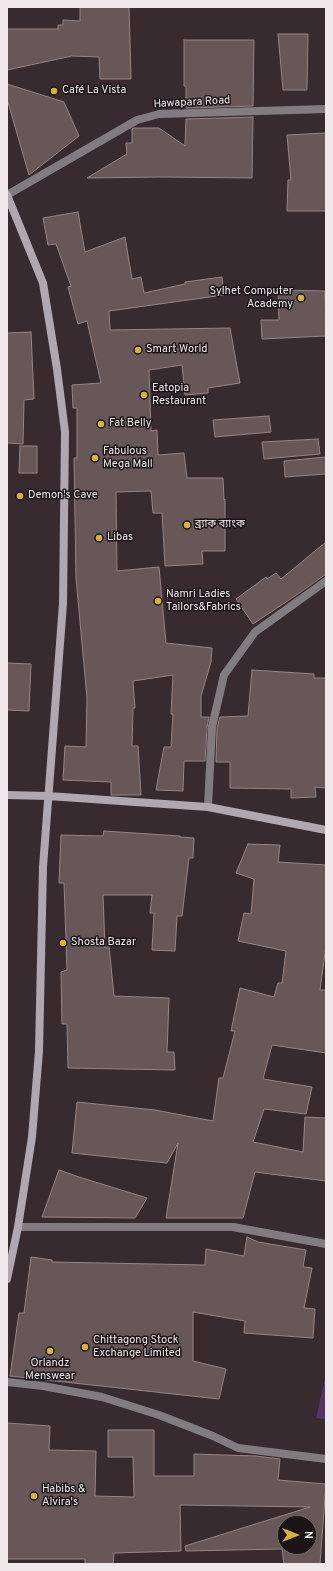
<!DOCTYPE html>
<meta charset="utf-8">
<style>
body{margin:0}
#map{position:relative;width:333px;height:1571px;overflow:hidden;background:#382b30;font-family:Overpass,sans-serif}
canvas{display:block}
.frame{position:absolute;inset:0;border:8px solid #f1e8ec;pointer-events:none}
.north{position:absolute;left:277px;top:1515px;width:40px;height:40px;box-sizing:border-box;background:#1b1518;border:1px solid #71696d;border-radius:50%;rotate:90deg;font-size:11px;font-weight:700;line-height:16px;text-align:center;color:#f1e8ec}
.north::after{content:'';display:block;margin:auto;width:14px;height:18px;background:#d5b534;clip-path:polygon(50% 0,100% 100%,50% 72%,0 100%)}
</style>
<div id="map">
<canvas width="333" height="1571"></canvas>
<div class="frame"></div>
<div class="north">N</div>
</div>
<script>
const c = document.querySelector('canvas').getContext('2d');
c.lineJoin = 'round';
function fillPath(path, color) {
  c.fillStyle = color;
  c.fill(path, 'evenodd');
}
function toPath(rows) {
  const path = new Path2D();
  for (const r of rows) {
    path.moveTo(r[0], r[1]);
    for (let i = 2; i < r.length; i += 2) path.lineTo(r[i], r[i + 1]);
  }
  return path;
}
function trace(path, color, width, dash) {
  c.strokeStyle = color;
  c.lineWidth = width;
  c.lineCap = dash ? 'butt' : 'round';
  c.setLineDash(dash || []);
  c.stroke(path);
}
function drawText(font, color, halo, rows, align = 'center') {
  c.font = font + ' Overpass,"Noto Sans Bengali",sans-serif';
  c.lineWidth = 3;
  c.setLineDash([]);
  c.textBaseline = 'middle';
  c.strokeStyle = halo;
  c.fillStyle = color;
  for (const [text, x, y, turn = 0] of rows) {
    c.save();
    c.translate(x, y);
    c.rotate((+turn || 0) * Math.PI / 180);
    c.textAlign = isNaN(turn) ? turn : align;
    if (halo) c.strokeText(text, 0, 0);
    c.fillText(text, 0, 0);
    c.restore();
  }
}
const water = toPath([
 [326,1375,326,1419,316,1418]
]);
const building = toPath([
 [80,7,129,7,131,79,100,79,99,57,72,56,7,70,7,29,58,29,58,25,63,25,63,20,80,21,80,7],
 [278,34,308,34,307,90,283,90,278,34],
 [184,40,254,40,253,106,186,108,186,86,184,86,184,40],
 [7,84,64,102,79,136,29,175,7,99,7,84],
 [253,117,252,178,162,177,87,178,127,154,126,143,132,143,132,129,134,128,159,128,185,146,186,119,253,117],
 [326,133,326,211,287,211,288,180,291,180,287,135,326,133],
 [78,212,85,252,125,237,132,279,141,277,144,293,185,284,185,282,222,277,224,295,109,311,110,330,230,328,240,383,208,388,208,393,185,395,182,365,149,370,151,431,157,430,158,455,184,453,187,478,223,478,224,500,225,499,225,551,202,551,203,564,165,566,162,513,153,513,151,491,116,492,117,571,159,567,166,643,212,648,211,662,201,696,201,717,209,717,207,727,205,761,184,761,183,791,156,790,164,747,171,747,173,714,171,714,173,675,133,681,135,708,133,708,132,746,138,746,141,795,111,795,111,782,63,780,65,746,86,747,87,698,76,578,74,458,77,458,77,408,73,408,72,385,101,383,87,321,78,324,68,287,71,286,56,244,48,245,43,218,78,212],
 [278,290,325,291,326,336,262,339,261,320,279,320,278,290],
 [31,332,34,399,24,400,23,444,7,443,7,333,31,332],
 [269,416,271,432,215,437,213,420,269,416],
 [318,439,320,454,264,459,262,442,318,439],
 [20,446,37,446,37,473,19,473,20,446],
 [326,457,326,474,285,477,284,461,326,457],
 [326,542,326,574,295,596,253,624,236,599,266,577,267,579,276,573,281,579,326,542],
 [7,663,31,664,29,711,7,710,7,663],
 [252,670,314,674,314,678,326,678,326,788,315,787,316,797,291,798,291,789,230,788,230,762,216,762,217,728,220,717,248,716,252,670],
 [104,831,180,836,180,837,194,838,193,858,189,858,182,916,177,916,175,951,152,950,154,913,150,913,152,895,103,895,105,948,109,946,114,996,169,998,167,1052,174,1052,175,1070,68,1068,67,1024,62,1024,61,972,67,970,64,883,59,883,61,835,103,836,104,831],
 [248,844,280,845,278,862,326,865,326,946,320,990,326,990,326,1053,272,1045,263,1079,312,1087,306,1114,264,1109,253,1142,303,1152,305,1117,326,1118,326,1181,255,1172,243,1218,166,1218,178,1143,167,1163,72,1153,77,1102,155,1110,213,1121,219,1078,223,1078,235,1031,231,1031,240,988,274,997,278,983,282,983,286,951,238,941,244,913,251,914,254,879,236,873,248,844],
 [59,1170,79,1177,147,1198,135,1218,42,1217,59,1170],
 [247,1237,258,1242,306,1250,303,1267,312,1268,304,1308,315,1309,313,1338,244,1333,245,1321,193,1312,193,1361,226,1369,219,1399,10,1376,19,1313,24,1313,31,1257,52,1260,52,1262,205,1265,206,1249,244,1256,247,1237],
 [7,1423,50,1426,49,1450,96,1451,95,1496,134,1497,133,1457,108,1457,108,1430,154,1430,154,1476,194,1476,194,1454,256,1456,280,1459,278,1480,326,1484,320,1564,284,1564,282,1549,186,1551,185,1546,310,1507,180,1505,181,1551,114,1553,113,1564,85,1564,85,1559,7,1559,7,1423],
 [285,1523,309,1523,309,1547,285,1547,285,1523]
]);
const minor = toPath([
 [208,807,212,727,224,675,255,632,326,581],
 [18,1227,233,1227,326,1244],
 [7,1382,43,1386,102,1397,159,1415,213,1436,238,1448,326,1459]
]);
const tertiary = toPath([
 [7,195,137,120,159,114,326,109]
]);
const secondary = toPath([
 [7,195,43,283,57,369,65,432,63,604,43,867,39,1051,32,1137,18,1227,7,1279],
 [7,795,48,796,208,807,326,830]
]);
const markers = [
 [54,91,4,"#d5b534"],
 [301,298,4,"#d5b534"],
 [138,350,4,"#d5b534"],
 [144,395,4,"#d5b534"],
 [101,424,4,"#d5b534"],
 [95,458,4,"#d5b534"],
 [20,496,4,"#d5b534"],
 [187,525,4,"#d5b534"],
 [99,538,4,"#d5b534"],
 [158,601,4,"#d5b534"],
 [63,943,4,"#d5b534"],
 [85,1347,4,"#d5b534"],
 [50,1351,4,"#d5b534"],
 [34,1496,4,"#d5b534"]
];
const poiNames = [
 ["Café La Vista",62,91],
 ["Sylhet Computer",293,292,"right"],
 ["Academy",293,305,"right"],
 ["Smart World",146,350],
 ["Eatopia",152,389],
 ["Restaurant",152,402],
 ["Fat Belly",109,424],
 ["Fabulous",103,452],
 ["Mega Mall",103,465],
 ["Demon's Cave",28,496],
 ["ব্র্যাক ব্যাংক",195,525],
 ["Libas",107,538],
 ["Namri Ladies",166,595],
 ["Tailors&Fabrics",166,608],
 ["Shosta Bazar",71,943],
 ["Chittagong Stock",93,1341],
 ["Exchange Limited",93,1354],
 ["Orlandz",50,1364,"center"],
 ["Menswear",50,1377,"center"],
 ["Habibs &",42,1490],
 ["Alvira's",42,1503]
];
const streetNames = [
 ["Hawapara Road",192,103,-3]
];
fillPath(water, '#533662');
fillPath(building, '#675758');
trace(building, '#968586', 1);
trace(minor, '#827c80', 8);
trace(tertiary, '#827c80', 8);
trace(secondary, '#b1a7ae', 8);
for (const [x, y, r, color] of markers) {
  const dot = new Path2D();
  dot.arc(x, y, r, 0, 2 * Math.PI);
  c.fillStyle = color;
  c.fill(dot);
  trace(dot, '#1b1518', 1.5);
}
drawText('11px', '#f1e8ec', '#1b1518', poiNames, 'left');
drawText('11px', '#f1e8ec', '#1b1518', streetNames);
</script>
